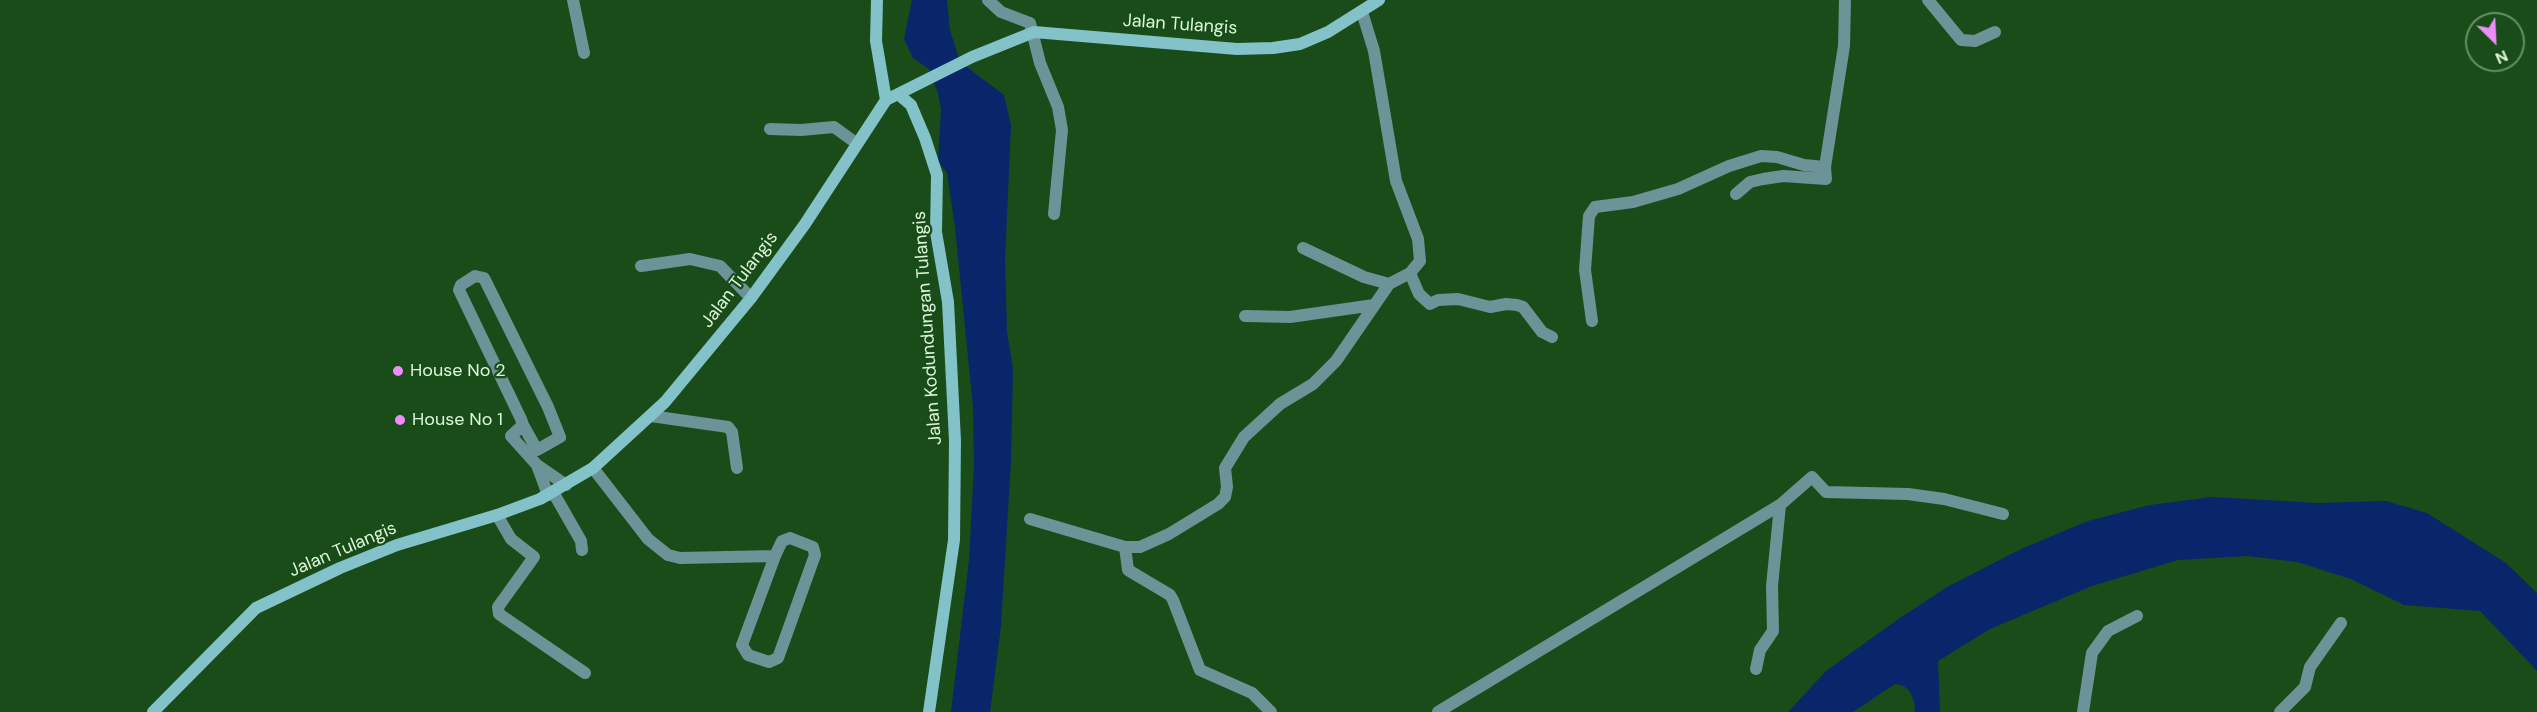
<!DOCTYPE html>
<style>
body{margin:0}
#map{position:relative;width:2537px;height:712px;overflow:hidden;background:#194c19;font-family:"DM Sans",sans-serif}
canvas{display:block}
.north{position:absolute;left:2465px;top:12px;width:60px;height:60px;box-sizing:border-box;background:#194c19;border:2px solid #669065;border-radius:50%;rotate:156deg;font-size:16px;font-weight:700;line-height:24px;text-align:center;color:#daf6d8}
.north::after{content:'';display:block;margin:auto;width:21px;height:27px;background:#ee8cf9;clip-path:polygon(50% 0,100% 100%,50% 72%,0 100%)}
</style>
<div id="map">
<canvas width="2537" height="712"></canvas>
<div class="north">N</div>
</div>
<script>
const c = document.querySelector('canvas').getContext('2d');
c.lineJoin = 'round';
function fillPath(path, color) {
  c.fillStyle = color;
  c.fill(path, 'evenodd');
}
function toPath(rows) {
  const path = new Path2D();
  for (const r of rows) {
    path.moveTo(r[0], r[1]);
    for (let i = 2; i < r.length; i += 2) path.lineTo(r[i], r[i + 1]);
  }
  return path;
}
function trace(path, color, width, dash) {
  c.strokeStyle = color;
  c.lineWidth = width;
  c.lineCap = dash ? 'butt' : 'round';
  c.setLineDash(dash || []);
  c.stroke(path);
}
function drawText(font, color, halo, rows, align = 'center') {
  c.font = font + ' "DM Sans",sans-serif';
  c.lineWidth = 4.5;
  c.setLineDash([]);
  c.textBaseline = 'middle';
  c.strokeStyle = halo;
  c.fillStyle = color;
  for (const [text, x, y, turn = 0] of rows) {
    c.save();
    c.translate(x, y);
    c.rotate((+turn || 0) * Math.PI / 180);
    c.textAlign = isNaN(turn) ? turn : align;
    if (halo) c.strokeText(text, 0, 0);
    c.fillText(text, 0, 0);
    c.restore();
  }
}
const water = toPath([
 [912,0,947,0,950,30,960,62,1004,95,1011,125,1005,260,1007,332,1013,368,1011,461,1001,626,990,712,951,712,969,560,974,466,973,407,955,227,947,173,938,161,941,110,938,93,929,69,913,58,904,39],
 [2212,497,2318,503,2386,501,2427,513,2506,563,2537,593,2537,671,2480,611,2404,605,2351,579,2297,562,2247,556,2178,560,2092,586,1990,629,1938,661,1940,712,1915,712,1914,701,1910,692,1904,686,1895,684,1853,712,1788,712,1826,671,1897,620,1947,587,2021,549,2088,521,2150,505]
]);
const street = toPath([
 [573,0,584,53],
 [988,0,1001,12,1030,23,1040,63,1058,107,1062,130,1054,214],
 [1928,0,1961,40,1975,41,1995,32],
 [770,129,801,130,834,127,856,143],
 [1736,194,1750,182,1763,179,1783,176,1826,179,1825,167,1844,46,1845,0],
 [1303,248,1364,277,1389,284],
 [641,266,690,259,720,266,751,298],
 [1410,273,1419,294,1430,304,1438,300,1458,299,1490,307,1506,304,1517,305,1523,307,1542,332,1552,337],
 [1245,316,1290,317,1374,305],
 [1592,321,1585,270,1589,216,1595,207,1633,202,1678,189,1729,166,1761,156,1777,157,1804,165,1825,167],
 [651,416,728,427,732,432,737,468],
 [523,425,537,450,560,437,548,407,484,278,475,276,461,285,459,290,521,419,523,425,511,436,537,465,566,485],
 [537,465,548,495],
 [593,468,648,539,668,555,680,558,775,556],
 [553,492,581,541,582,550],
 [497,515,511,539,534,557,498,607,499,614,585,673],
 [1030,519,1125,547,1140,547,1169,534,1218,504,1225,497,1227,487,1225,468,1244,437,1280,404,1313,384,1336,361,1389,284,1410,273,1420,261,1418,239,1396,181,1374,51,1362,12],
 [790,538,813,547,815,555,778,658,769,662,748,655,742,645,775,556,782,541,790,538],
 [1125,547,1128,570,1170,595,1173,600,1200,670,1252,693,1271,712],
 [1756,669,1760,650,1773,631,1772,586,1780,505],
 [1438,712,1780,505,1812,477,1826,492,1908,494,1944,499,2003,514],
 [2083,712,2092,653,2108,631,2137,616],
 [2280,712,2305,687,2310,667,2341,623]
]);
const secondary = toPath([
 [877,0,876,41,886,100],
 [898,94,911,105,925,138,937,175,936,232,948,302,955,441,954,540,929,712],
 [153,712,256,608,340,568,397,545,497,515,540,499,593,468,665,402,751,298,805,224,886,100,972,57,1034,32,1237,49,1273,48,1300,44,1328,32,1379,0]
]);
const markers = [
 [398,371,6,"#ee8cf9"],
 [400,420,6,"#ee8cf9"]
];
const streetNames = [
 ["Jalan Tulangis",1180,25,4],
 ["Jalan Tulangis",740,280,-53],
 ["Jalan Kodundungan Tulangis",928,328,-94],
 ["Jalan Tulangis",343,550,-23]
];
const poiNames = [
 ["House No 2",410,371],
 ["House No 1",412,420]
];
fillPath(water, '#09266a');
trace(street, '#6c9397', 12);
trace(secondary, '#82c2c8', 12);
for (const [x, y, r, color] of markers) {
  const dot = new Path2D();
  dot.arc(x, y, r, 0, 2 * Math.PI);
  c.fillStyle = color;
  c.fill(dot);
  trace(dot, '#194c19', 2);
}
drawText('18px', '#daf6d8', '#194c19', streetNames);
drawText('18px', '#daf6d8', '#194c19', poiNames, 'left');
</script>
